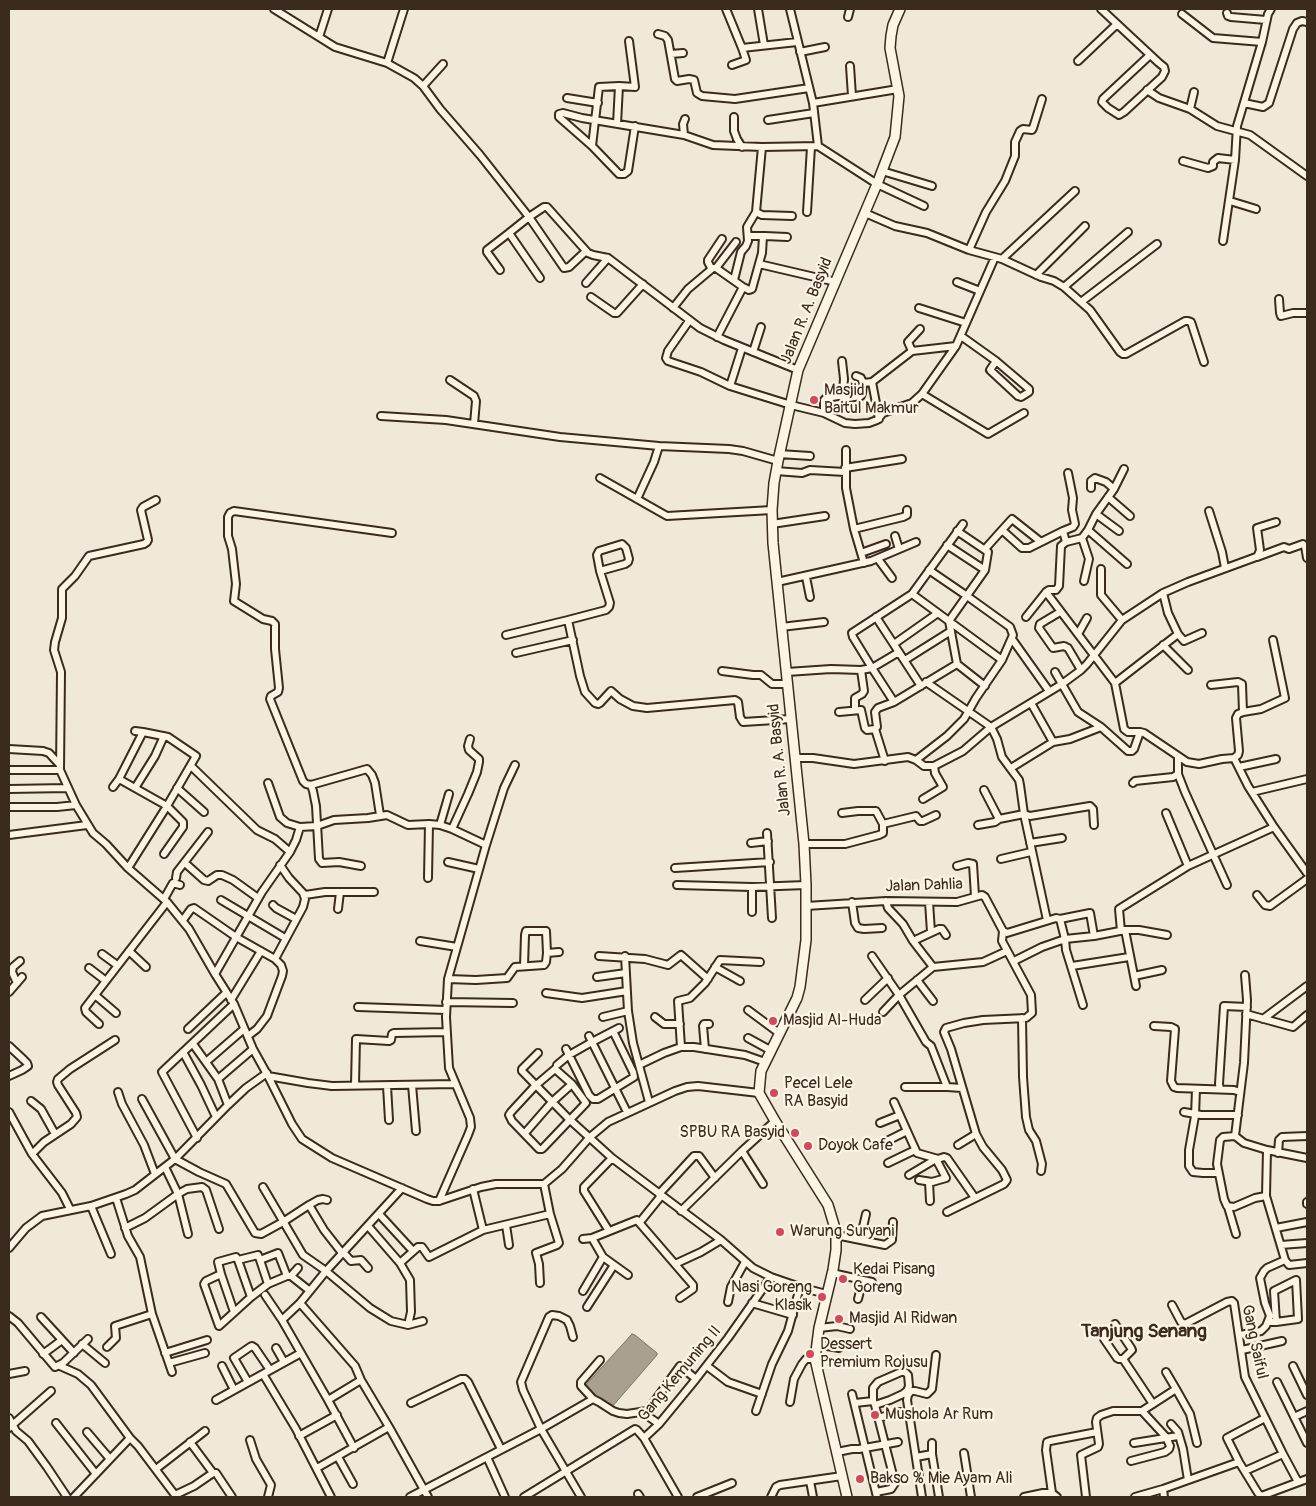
<!DOCTYPE html>
<style>
body{margin:0}
#map{position:relative;width:1316px;height:1506px;overflow:hidden;background:#f0e9d9;font-family:Pangolin,sans-serif}
canvas{display:block}
.frame{position:absolute;inset:0;border:10px solid #3b2a1e;pointer-events:none}
</style>
<div id="map">
<canvas width="1316" height="1506"></canvas>
<div class="frame"></div>
</div>
<script>
const c = document.querySelector('canvas').getContext('2d');
c.lineJoin = 'round';
function fillPath(path, color) {
  c.fillStyle = color;
  c.fill(path, 'evenodd');
}
function toPath(rows) {
  const path = new Path2D();
  for (const r of rows) {
    path.moveTo(r[0], r[1]);
    for (let i = 2; i < r.length; i += 2) path.lineTo(r[i], r[i + 1]);
  }
  return path;
}
function trace(path, color, width, dash) {
  c.strokeStyle = color;
  c.lineWidth = width;
  c.lineCap = dash ? 'butt' : 'round';
  c.setLineDash(dash || []);
  c.stroke(path);
}
function drawText(font, color, halo, rows, align = 'center') {
  c.font = font + ' Pangolin,sans-serif';
  c.lineWidth = 4.5;
  c.setLineDash([]);
  c.textBaseline = 'middle';
  c.strokeStyle = halo;
  c.fillStyle = color;
  for (const [text, x, y, turn = 0] of rows) {
    c.save();
    c.translate(x, y);
    c.rotate((+turn || 0) * Math.PI / 180);
    c.textAlign = isNaN(turn) ? turn : align;
    if (halo) c.strokeText(text, 0, 0);
    c.fillText(text, 0, 0);
    c.restore();
  }
}
const water = toPath([
 [632,1334,635,1335,657,1353,657,1355,611,1408,609,1408,586,1390,584,1387,632,1334]
]);
const minor = toPath([
 [274,9,335,47,387,63,414,78,423,86,440,109,480,155,529,217,544,207,547,207,588,253,593,255,608,258,700,328,724,340,798,370],
 [726,9,742,48,797,42],
 [758,9,764,45],
 [790,9,813,103,818,146],
 [1101,9,1159,63,1164,67,1165,71,1162,77,1124,112,1119,115,1108,108,1102,102,1103,99,1150,55],
 [1227,13,1228,16,1231,17,1266,20],
 [1182,14,1213,38,1262,42],
 [848,17,850,9],
 [658,34,665,36,668,40,675,79,677,81,689,79,694,80,697,93,702,96,735,99,809,88],
 [319,37,328,9],
 [800,52,825,47],
 [671,54,683,53],
 [1078,61,1117,24],
 [387,63,404,9],
 [732,65,746,60,742,48],
 [850,66,852,96],
 [423,86,443,64],
 [619,86,599,87,592,146,619,174,624,174,628,171,635,126],
 [1147,90,1159,98,1190,109,1217,126,1250,135,1307,176],
 [567,98,598,103],
 [813,103,898,89],
 [1244,103,1263,107,1269,103,1293,29,1297,23,1302,21,1307,22],
 [1190,109,1194,92],
 [734,117,734,131,737,139,742,147],
 [685,119,683,124,684,135,713,145,762,147,818,146,877,184,924,206],
 [768,120,814,113],
 [617,124,619,86,635,87,629,41],
 [592,146,559,117,559,114,563,113,582,118,684,135],
 [762,147,756,212,762,215,792,216],
 [1183,161,1208,168,1213,166,1213,162,1218,158,1235,160],
 [882,171,932,186],
 [1230,201,1256,209],
 [807,212,811,147],
 [865,213,895,226,927,233,969,250,1002,259,1041,277,1054,281,1064,287,1090,310,1120,352,1123,354,1126,354,1185,321,1188,321,1191,322,1204,362],
 [748,236,765,236,787,237],
 [1223,241,1235,160,1237,126,1262,42,1268,14,1271,9],
 [969,250,986,212,1005,181,1015,156,1015,142,1020,131,1023,129,1032,130,1033,128,1042,99],
 [1002,259,1075,191],
 [759,264,836,282],
 [711,268,708,262,708,260,722,239],
 [716,268,736,242],
 [500,270,487,252,487,250,509,233],
 [1036,275,1085,226],
 [540,278,509,233,529,217,564,268,569,267,586,251],
 [734,280,741,252,746,246,748,241,747,227,756,212],
 [957,282,980,291],
 [586,283,608,258],
 [1064,287,1128,232],
 [591,297,614,313,617,313,643,284],
 [1279,299,1280,313,1281,316,1293,313,1307,313],
 [1081,302,1157,244],
 [673,308,688,289,713,268,716,268,743,287,749,290,752,289,762,253,763,236],
 [919,308,966,323],
 [689,321,668,351,666,358,668,361,701,372,730,386,791,405,824,413,845,423,855,424,869,423,877,420,883,413,912,403,922,394,956,346,995,257],
 [961,336,996,361,1029,389,1029,392,1021,397,1018,396,990,370,996,361],
 [717,337,743,287],
 [912,351,908,342,920,329],
 [753,352,761,327],
 [856,376,861,378,863,383],
 [450,380,474,396,476,401,474,424],
 [872,382,879,419],
 [730,386,742,348],
 [922,394,988,434,1024,413],
 [840,396,848,398,861,396,862,393,863,383,872,382,912,351,956,346],
 [824,413,824,400,826,398,838,396,843,392,844,379,842,361],
 [381,416,446,420,560,437,659,446,729,449,743,451,778,461],
 [846,450,846,488,854,529,864,563],
 [779,454,810,456],
 [845,468,902,459],
 [776,471,802,473,810,470,845,472],
 [600,478,667,516,772,510],
 [1114,489,1124,469],
 [1108,497,1130,516],
 [637,499,654,462,659,446],
 [156,500,143,507,141,510,148,540,147,542,144,544,89,556,75,576,62,589,62,618,55,642,54,650,61,672,60,770,76,805,93,833,106,844,128,868,167,902,189,929,215,974,234,1004,253,1049,268,1076,292,1124,302,1139,332,1158,427,1199,433,1201,439,1201,481,1187,496,1184,544,1184,562,1169,590,1137,608,1122,675,1091,687,1087,698,1086,759,1093],
 [1209,511,1222,552,1225,568],
 [1096,514,1119,531],
 [772,524,825,516],
 [854,529,903,517,907,515,907,510],
 [1002,530,1012,519,1041,542],
 [1088,530,1127,564],
 [957,531,988,552,985,570],
 [895,536,899,549],
 [1082,538,1089,559,1084,581],
 [1066,542,1063,531,1073,527,1075,524,1072,510,1073,498,1068,473],
 [985,549,1002,530,1022,548,1029,548,1063,531],
 [861,553,886,544],
 [1257,557,1284,547,1289,549,1303,544,1305,546,1307,558],
 [878,559,892,578],
 [600,571,597,555,599,551,622,544,626,548,629,559,628,562,625,564,600,571,610,603,609,607,606,610,568,620,580,676,585,692,595,703,598,704,600,703,611,691,620,699,633,706,647,708,735,700,738,702,740,717,743,722,791,719],
 [806,577,810,597],
 [777,582,871,561,916,542],
 [1046,592,1115,683,1124,729,1128,732,1140,732,1144,733,1187,762,1199,764,1222,759,1234,758,1248,786,1274,827,1307,873],
 [912,594,1002,660],
 [1060,612,1040,624,1039,628,1053,648,1064,646,1068,648,1081,670],
 [876,617,921,686],
 [1026,617,1046,592,1049,590,1056,590,1059,586,1061,546,1066,542,1082,538,1088,530,1096,514,1114,489,1106,482,1095,478,1091,481,1091,488],
 [1122,620,1163,593,1188,582,1256,557,1258,555,1260,550,1257,528,1276,522],
 [781,627,824,622],
 [1078,634,1087,618],
 [1178,634,1184,641,1202,633],
 [506,635,568,620],
 [1012,639,1049,691],
 [894,644,938,613],
 [1163,645,1188,670],
 [899,652,872,668,853,637,852,633,912,594,963,524],
 [516,653,573,640],
 [905,660,951,631],
 [957,664,985,686],
 [722,671,753,675,761,675,772,684,788,684],
 [787,672,831,669,861,670,872,668,894,702,957,664,949,621,985,570,947,545],
 [1055,672,1078,712,1101,727,1128,751,1132,751,1134,749,1140,732],
 [926,682,991,727,1062,684,1081,670,1087,664,1122,620,1101,595,1101,569],
 [1115,683,1178,634,1168,613,1163,593],
 [1211,685,1238,682,1242,684,1243,712,1238,714,1236,718,1239,751,1238,755,1234,758],
 [1031,703,1053,742],
 [855,710,855,698,862,694,864,691,861,670],
 [839,712,861,710,865,728,867,730,875,729],
 [1243,712,1261,709,1285,698,1273,640],
 [135,731,143,732],
 [9,749,43,751,49,753,60,765],
 [1178,757,1178,774,1185,792,1227,885],
 [795,758,813,758,854,764,908,757,916,760,924,766,934,766,963,751,991,727,997,739,1002,757,1019,780,1020,785,1024,814,1047,920],
 [916,760,947,736,964,719,976,698,1002,660,1013,635,1010,627,967,596,929,570],
 [885,761,875,729,877,727,875,712,878,708,894,702],
 [191,766,257,830,275,839,290,852],
 [1239,767,1276,759],
 [1011,768,1053,742,1070,739,1101,727],
 [9,770,60,770],
 [1133,783,1135,781,1173,777,1178,774],
 [311,785,367,769,372,775,375,783,380,815],
 [113,787,119,779],
 [135,788,155,756,164,736],
 [177,788,204,812],
 [9,789,67,788],
 [984,790,999,819,1024,814,1030,816,1090,806,1093,809,1094,825],
 [1252,792,1307,779],
 [923,799,943,787,935,773,934,766],
 [9,807,57,807,76,805],
 [1166,813,1188,866],
 [883,824,916,816,920,821,923,821,936,815],
 [440,825,449,794],
 [978,825,995,822,999,819],
 [300,827,317,826,334,820,368,818,387,815,408,825,429,824,440,825,452,829,486,845],
 [452,829,468,794,477,772,479,762,479,759,469,750,468,746,470,739],
 [767,833,772,918],
 [9,835,87,825],
 [751,843,768,841],
 [1030,843,1062,838],
 [804,844,845,844,879,835,883,833,883,824,876,811,858,811,842,813],
 [1001,859,1031,852],
 [448,862,479,869],
 [185,863,204,880,208,881,217,875,222,875,233,880,258,898],
 [361,866,339,862,322,863,319,859,316,806,313,791,311,785,306,784,303,781,270,699,271,696,278,692,279,688,275,649,275,624,272,621,263,619,234,601,236,584,232,549,228,536,228,517,230,513,234,511,392,533],
 [957,866,968,863,973,864,975,896],
 [128,868,167,806,196,756,168,737,143,732,119,779,167,806,183,822,183,827,164,854],
 [675,868,770,862],
 [176,878,177,872,208,832],
 [428,878,429,824],
 [677,885,752,887,806,885],
 [752,887,752,912],
 [305,895,325,892,374,892],
 [1257,895,1265,905,1270,906,1307,879],
 [164,899,173,883,180,885],
 [221,900,285,938],
 [886,901,888,908,903,924,913,941,933,967,983,962,1007,951],
 [852,902,855,923,858,928,864,929,882,928],
 [929,902,931,932],
 [273,905,276,908,296,919],
 [806,906,886,901,957,902,982,895,985,897,1003,931,1007,933,1056,918,1060,919,1065,939,1094,936,1125,930,1136,986],
 [338,909,340,892],
 [1060,919,1090,913,1094,936],
 [183,920,191,909,194,908,236,937,275,959,281,965,283,971,282,976,267,1016,257,1029,248,1036],
 [1125,930,1139,930,1167,935],
 [1121,931,1119,909,1188,866,1274,827],
 [420,941,457,947],
 [913,941,939,929,942,929,946,935],
 [129,951,146,967],
 [102,954,117,965],
 [599,956,645,959,668,965,681,955,708,979],
 [625,956,628,1011,633,1043,649,1102],
 [872,956,899,995,926,1042,931,1046,947,1087],
 [275,959,303,907,305,899,303,893,289,878,280,865],
 [1014,961,1042,947,1065,939,1066,950,1083,1005],
 [524,966,525,935,526,931,546,931,547,953],
 [1072,966,1129,957],
 [715,967,740,981],
 [89,968,106,981],
 [215,974,262,892,290,852,296,840,300,827,287,823,280,817,268,783],
 [1134,976,1162,970],
 [597,977,626,973],
 [448,979,476,980,507,978,515,967,544,965,546,962,547,953,559,952],
 [917,980,933,1001],
 [17,983,12,972,13,967,20,961],
 [9,992,22,977],
 [546,993,582,998,627,991],
 [95,995,116,1013],
 [231,1000,261,951],
 [865,1000,888,978],
 [446,1002,513,1003],
 [358,1007,446,1010],
 [748,1010,779,1033],
 [883,1012,899,995,933,967],
 [1246,1014,1293,1027,1307,1015],
 [603,1017,628,1011],
 [655,1017,664,1024,680,1024],
 [1022,1018,1023,1077,1026,1117,1029,1130,1036,1141,1042,1164,1041,1171],
 [1263,1019,1307,986],
 [99,1024,86,1012,85,1008,167,902],
 [1154,1026,1171,1027,1175,1029,1171,1081,1174,1087,1177,1088,1234,1090,1240,1092],
 [188,1029,226,993],
 [589,1036,627,1112],
 [748,1038,770,1050],
 [193,1044,218,1079,228,1105],
 [9,1046,24,1060,27,1063,28,1066,22,1070,9,1076],
 [681,1047,678,1001,690,998,705,983,720,960,760,962],
 [566,1049,589,1095,593,1099,598,1099,634,1077,633,1072,613,1031],
 [705,1049,703,1026,704,1024,709,1024],
 [183,1052,201,1085,216,1117],
 [538,1053,522,1069,522,1071,569,1119,612,1158,721,1240,753,1268,771,1277,800,1287,826,1294],
 [206,1062,244,1029],
 [557,1065,569,1055,592,1042,619,1028],
 [639,1065,664,1053,681,1047,694,1047,745,1055,765,1062],
 [555,1069,572,1084,586,1103,544,1147,542,1149,539,1149,512,1121,509,1115,511,1112,535,1086,555,1069],
 [268,1076,308,1083,332,1086,455,1084],
 [218,1079,253,1049],
 [355,1085,356,1039,389,1041,391,1040,392,1034,394,1033,446,1032],
 [412,1085,416,1131],
 [387,1086,389,1120],
 [905,1087,947,1087,962,1088],
 [1196,1089,1195,1116,1189,1150,1189,1166,1193,1172,1203,1173,1218,1173],
 [1220,1089,1219,1084,1224,1006,1247,1007],
 [118,1092,122,1104,144,1145,155,1174],
 [142,1099,175,1159,199,1172,226,1184,255,1233,261,1234,283,1222,309,1205,324,1230,342,1253],
 [31,1101,41,1109,55,1134],
 [894,1102,907,1131],
 [9,1112,32,1154,62,1193,70,1209],
 [1184,1112,1201,1115,1238,1115],
 [880,1123,900,1115],
 [525,1133,552,1102,572,1084],
 [1235,1136,1244,1063,1247,1000,1245,975],
 [197,1138,162,1072,234,1004],
 [885,1142,907,1131,917,1153,938,1159,944,1157,947,1158,975,1198],
 [958,1145,976,1134],
 [1267,1150,1266,1196,1285,1260,1289,1265,1307,1263],
 [742,1151,763,1184],
 [1278,1153,1279,1140,1282,1137,1307,1136],
 [32,1154,44,1142,71,1124,77,1117,76,1113,58,1085,57,1082,58,1079,70,1069,115,1040],
 [888,1163,915,1150],
 [165,1167,178,1194,188,1234],
 [909,1175,936,1159,946,1178,932,1182,919,1180],
 [929,1182,930,1201],
 [263,1187,303,1255,326,1271,370,1308,391,1321,408,1325,423,1321],
 [402,1188,326,1271,300,1303,355,1366,361,1380,389,1427,428,1497],
 [473,1189,483,1230],
 [659,1194,694,1156,699,1156,715,1178],
 [1266,1196,1255,1198,1234,1207,1227,1206,1224,1199,1217,1164,1220,1140,1223,1137,1235,1136,1244,1143,1267,1150,1307,1158],
 [439,1201,468,1135,471,1127,470,1118,449,1068,446,1017,448,979,486,845,504,788,515,765],
 [1307,1204,1307,1202],
 [309,1205,318,1200,323,1199,327,1200],
 [91,1206,111,1254],
 [1228,1207,1236,1234],
 [681,1211,742,1151,775,1121],
 [947,1212,1004,1184,1007,1180,1002,1170,983,1147,976,1134,951,1049,944,1032,946,1028,964,1023,983,1020,1026,1018,1032,1013,1031,995,1002,941,1003,931],
 [379,1214,413,1251],
 [640,1222,661,1196],
 [506,1225,509,1245],
 [368,1226,400,1263,410,1280,411,1312,408,1325],
 [125,1228,145,1218,178,1194,187,1189,202,1187,206,1190,219,1229],
 [1276,1228,1307,1222],
 [609,1231,584,1191,584,1187,612,1158],
 [836,1235,885,1245,892,1240,893,1222],
 [592,1238,603,1257,628,1275],
 [583,1239,592,1238,637,1220,693,1285,693,1289,680,1298],
 [860,1240,866,1214],
 [1281,1245,1307,1243],
 [9,1248,26,1228,42,1216,91,1206,126,1194,135,1190,175,1159,228,1105,246,1088,267,1073],
 [343,1252,351,1261,361,1260,368,1268],
 [238,1260,251,1297],
 [260,1260,268,1284],
 [400,1263,418,1247,422,1247,429,1257,483,1230,550,1214],
 [675,1264,701,1252,721,1240],
 [832,1273,872,1282],
 [221,1274,234,1312],
 [287,1276,278,1253,260,1260,258,1255,238,1260,236,1257,218,1262,221,1274,206,1281,204,1284,219,1326,251,1297,268,1284,287,1276,291,1276,310,1291],
 [291,1276,298,1268],
 [540,1283,539,1264,536,1253,557,1245,559,1243,550,1214,544,1184],
 [583,1291,603,1257],
 [265,1295,282,1320],
 [858,1299,863,1280],
 [728,1302,731,1287,745,1262],
 [300,1303,282,1320,328,1400,354,1448],
 [752,1303,793,1315],
 [1172,1305,1181,1322,1185,1324,1227,1302,1232,1301,1234,1303,1245,1377,1283,1454,1298,1482],
 [587,1307,614,1265],
 [152,1314,172,1372],
 [9,1316,18,1323,55,1367,63,1363,88,1339],
 [41,1317,74,1353],
 [1268,1322,1276,1322,1298,1319,1296,1280,1274,1291,1276,1322],
 [1115,1324,1131,1348,1132,1350,1123,1359,1153,1404],
 [819,1328,837,1326,850,1329],
 [1240,1335,1261,1331,1266,1326,1270,1316,1265,1303,1260,1278,1264,1271,1267,1268,1285,1260],
 [573,1337,570,1326,567,1320,559,1316,552,1315,549,1317,521,1382,523,1390,541,1429,581,1497],
 [1104,1339,1117,1358,1119,1359,1123,1359],
 [82,1344,105,1363],
 [816,1344,839,1348],
 [107,1347,116,1338,115,1326,152,1314,140,1257,128,1236,116,1198],
 [276,1348,284,1362],
 [1242,1350,1282,1341],
 [165,1353,207,1340],
 [43,1354,62,1340],
 [600,1360,581,1382,581,1386,593,1399,599,1402,613,1411,619,1413,627,1414,647,1411,649,1409,680,1366,696,1379],
 [169,1363,205,1353],
 [60,1366,78,1374,91,1385,130,1438,74,1497],
 [222,1366,234,1390],
 [707,1366,728,1382,762,1394],
 [1293,1366,1307,1395],
 [9,1374,25,1371],
 [263,1374,296,1429,331,1497],
 [248,1382,234,1358,250,1347,252,1346,255,1348,270,1370],
 [1277,1382,1307,1443],
 [1176,1389,1190,1414,1197,1443],
 [852,1394,877,1497],
 [216,1400,301,1353],
 [328,1400,361,1380],
 [873,1401,873,1388,878,1382,901,1372,905,1372,908,1375,909,1386,907,1391,903,1394,890,1400,875,1405],
 [790,1402,794,1379,802,1364,806,1359,815,1359],
 [411,1403,461,1379,465,1379,468,1382,501,1449],
 [855,1403,873,1401,875,1405,895,1483,891,1489,876,1492],
 [756,1411,772,1364,788,1331,800,1287],
 [642,1412,659,1424],
 [1294,1417,1307,1411],
 [9,1418,16,1431,28,1441,47,1467,67,1497],
 [878,1418,900,1412],
 [1265,1418,1227,1438,1239,1462,1258,1493,1261,1496,1264,1495,1307,1479],
 [56,1423,96,1474],
 [1171,1424,1178,1432,1183,1449,1188,1480],
 [9,1428,51,1391],
 [87,1432,110,1459],
 [299,1436,337,1415],
 [130,1438,138,1446,175,1495,194,1486,213,1473,216,1473,232,1497],
 [644,1438,659,1424,696,1379,728,1338,771,1277],
 [250,1440,256,1459,271,1485,268,1497],
 [190,1442,213,1473],
 [1134,1443,1178,1436],
 [837,1452,852,1449,859,1449,898,1442],
 [964,1453,971,1497],
 [932,1454,939,1497],
 [338,1457,353,1484],
 [487,1457,505,1497],
 [916,1457,932,1454,932,1443],
 [1131,1461,1165,1452,1169,1449,1170,1446,1166,1437,1142,1411],
 [317,1468,389,1427],
 [156,1469,205,1431],
 [1245,1471,1283,1454],
 [810,1481,813,1497],
 [1163,1489,1164,1497],
 [1052,1493,1046,1450,1047,1442,1050,1441,1097,1432],
 [638,1494,640,1497],
 [410,1497,541,1429,593,1399],
 [524,1497,635,1429,637,1430,644,1438,678,1497],
 [697,1497,732,1483],
 [771,1497,776,1487,780,1485,842,1476],
 [922,1497,907,1400,908,1395,911,1391,915,1391,927,1394,932,1389,936,1355],
 [1024,1497,1043,1493,1052,1493,1057,1497],
 [1086,1497,1081,1455,1098,1447,1099,1444,1096,1422,1097,1418,1101,1415,1113,1411,1142,1411,1176,1389,1166,1372],
 [1135,1497,1163,1489,1239,1462]
]);
const major = toPath([
 [847,1497,815,1359,819,1328,833,1270,836,1250,836,1235,834,1225,828,1205,775,1121,759,1093,761,1071,797,998,800,987,806,940,806,885,804,844,773,543,772,510,774,483,778,461,798,370,877,184,895,137,899,96,890,48,891,36,893,25,900,9]
]);
const markers = [
 [814,400,5,"#d1495b"],
 [773,1021,5,"#d1495b"],
 [774,1093,5,"#d1495b"],
 [795,1133,5,"#d1495b"],
 [808,1146,5,"#d1495b"],
 [780,1232,5,"#d1495b"],
 [843,1279,5,"#d1495b"],
 [822,1297,5,"#d1495b"],
 [839,1319,5,"#d1495b"],
 [810,1354,5,"#d1495b"],
 [875,1415,5,"#d1495b"],
 [860,1479,5,"#d1495b"]
];
const streetNames = [
 ["Jalan R. A. Basyid",807,311,-68],
 ["Jalan R. A. Basyid",780,760,-96],
 ["Jalan Dahlia",924,886,-2],
 ["Gang Saiful",1254,1342,78],
 ["Gang Kemuning II",680,1374,-50]
];
const poiNames = [
 ["Masjid",824,391],
 ["Baitul Makmur",824,409],
 ["Masjid Al-Huda",783,1021],
 ["Pecel Lele",784,1084],
 ["RA Basyid",784,1102],
 ["SPBU RA Basyid",785,1133,"right"],
 ["Doyok Cafe",818,1146],
 ["Warung Suryani",790,1232],
 ["Kedai Pisang",853,1270],
 ["Goreng",853,1288],
 ["Nasi Goreng",812,1288,"right"],
 ["Klasik",812,1306,"right"],
 ["Masjid Al Ridwan",849,1319],
 ["Dessert",820,1345],
 ["Premium Rojusu",820,1363],
 ["Mushola Ar Rum",885,1415],
 ["Bakso % Mie Ayam Ali",870,1479]
];
const quarterNames = [
 ["Tanjung Senang",1144,1332]
];
fillPath(water, '#aaa091');
trace(water, '#7e7163', 1);
trace(minor, '#3b2a1e', 10);
trace(major, '#3b2a1e', 12);
trace(minor, '#fcf5e5', 6);
trace(major, '#fcf5e5', 9);
for (const [x, y, r, color] of markers) {
  const dot = new Path2D();
  dot.arc(x, y, r, 0, 2 * Math.PI);
  c.fillStyle = color;
  c.fill(dot);
  trace(dot, '#fcf5e5', 2);
}
drawText('16px', '#3b2a1e', '#fcf5e5', streetNames);
drawText('16px', '#3b2a1e', '#fcf5e5', poiNames, 'left');
drawText('bold 19px', '#3b2a1e', '#fcf5e5', quarterNames);
</script>
